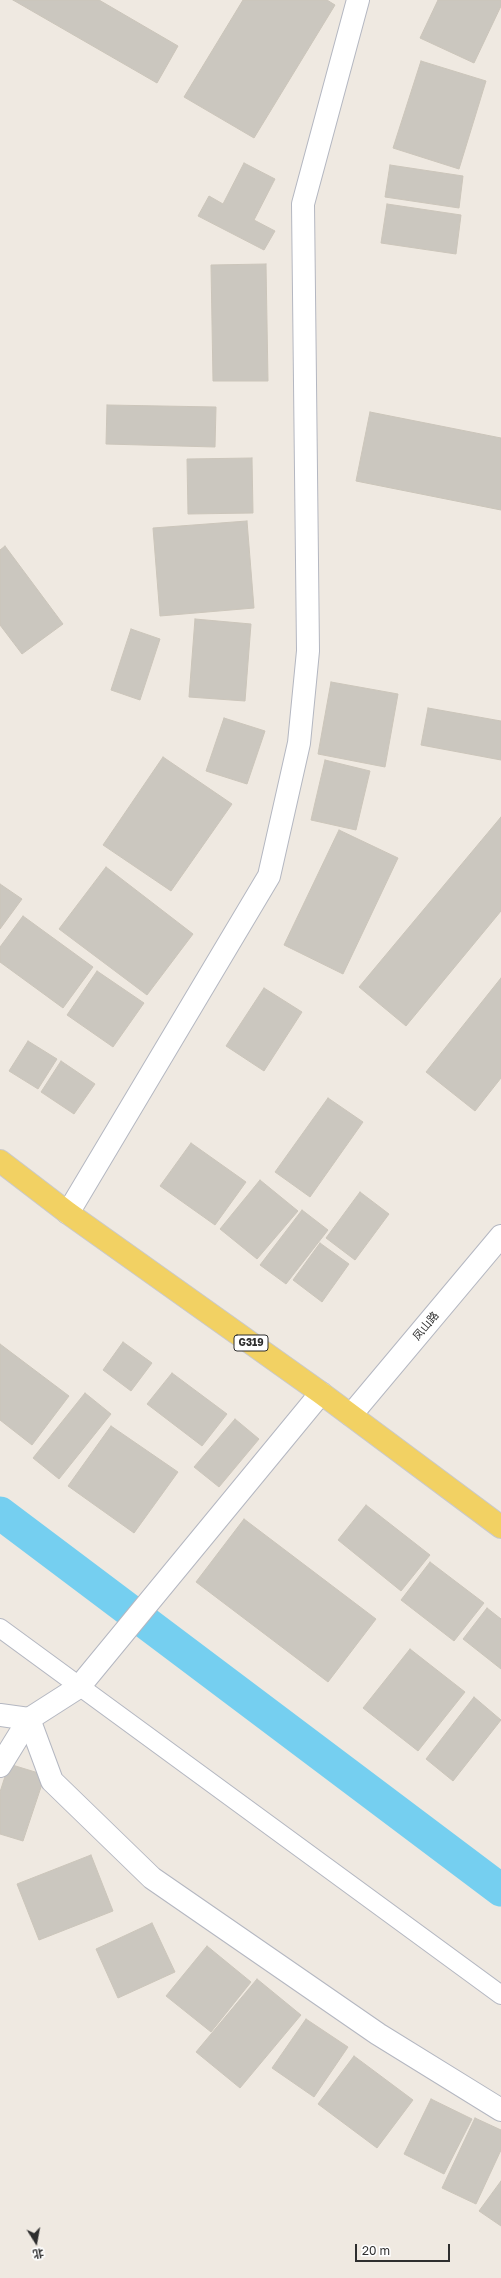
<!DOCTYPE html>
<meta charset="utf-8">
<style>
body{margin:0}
#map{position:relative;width:501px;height:2278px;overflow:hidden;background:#efe9e1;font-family:"Golos Text","Noto Sans SC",sans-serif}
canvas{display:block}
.north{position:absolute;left:16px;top:2222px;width:40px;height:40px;-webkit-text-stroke:3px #fff;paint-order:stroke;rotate:169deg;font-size:11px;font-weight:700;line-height:16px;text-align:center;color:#2e2e2e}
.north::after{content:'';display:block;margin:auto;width:14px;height:18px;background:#2e2e2e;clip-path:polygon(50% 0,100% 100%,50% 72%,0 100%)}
.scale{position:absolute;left:355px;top:2244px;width:95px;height:18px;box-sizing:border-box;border:2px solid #2e2e2e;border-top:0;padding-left:5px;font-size:12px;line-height:14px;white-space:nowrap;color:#2e2e2e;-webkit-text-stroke:3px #fff;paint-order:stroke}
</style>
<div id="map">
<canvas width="501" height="2278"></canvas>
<div class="north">北</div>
<div class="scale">20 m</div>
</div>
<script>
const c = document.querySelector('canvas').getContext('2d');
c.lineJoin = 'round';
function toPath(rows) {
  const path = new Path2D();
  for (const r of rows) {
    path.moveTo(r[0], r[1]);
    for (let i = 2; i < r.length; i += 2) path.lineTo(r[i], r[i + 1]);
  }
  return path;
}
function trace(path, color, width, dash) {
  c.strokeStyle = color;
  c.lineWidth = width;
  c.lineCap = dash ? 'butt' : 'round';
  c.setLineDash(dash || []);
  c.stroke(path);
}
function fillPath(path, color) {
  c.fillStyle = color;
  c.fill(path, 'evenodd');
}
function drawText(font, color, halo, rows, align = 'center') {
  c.font = font + ' "Golos Text","Noto Sans SC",sans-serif';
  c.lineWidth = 3;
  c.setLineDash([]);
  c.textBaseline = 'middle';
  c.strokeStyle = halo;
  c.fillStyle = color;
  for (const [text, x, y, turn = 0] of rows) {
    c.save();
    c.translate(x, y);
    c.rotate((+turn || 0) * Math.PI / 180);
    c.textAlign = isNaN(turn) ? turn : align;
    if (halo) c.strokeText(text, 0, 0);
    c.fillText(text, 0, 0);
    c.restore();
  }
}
const canal = toPath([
 [0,1513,501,1890]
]);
const building = toPath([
 [13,0,99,0,178,46,157,83,13,0],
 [243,0,327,0,335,5,254,138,184,97,243,0],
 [438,0,501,0,501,6,474,63,420,38,438,0],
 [421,61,486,81,459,169,393,148,421,61],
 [244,163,275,179,254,220,275,231,264,250,198,216,209,196,223,204,244,163],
 [390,165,463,176,459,208,385,197,390,165],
 [387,204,461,215,456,254,381,243,387,204],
 [266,264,268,381,213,381,211,265,266,264],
 [107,405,216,407,215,447,106,444,107,405],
 [370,412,501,438,501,510,356,481,370,412],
 [252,458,253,513,188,514,187,459,252,458],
 [247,521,254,608,160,616,153,528,247,521],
 [5,546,63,624,22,654,0,625,0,550,5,546],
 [195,619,251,624,245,701,189,697,195,619],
 [131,629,160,639,140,700,111,690,131,629],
 [331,682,398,694,385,767,318,754,331,682],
 [428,708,501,721,501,760,421,745,428,708],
 [224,718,265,731,247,784,206,771,224,718],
 [163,757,232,804,171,891,103,845,163,757],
 [325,760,370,771,356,830,311,820,325,760],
 [501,817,501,911,406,1026,359,987,501,817],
 [339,830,398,858,343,974,284,945,339,830],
 [106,867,193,934,147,995,59,929,106,867],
 [0,884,22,899,0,929,0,884],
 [23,916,93,967,63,1008,0,962,0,947,23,916],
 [97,971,144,1003,113,1047,67,1015,97,971],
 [501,978,501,1078,475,1111,426,1072,501,978],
 [264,988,302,1012,264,1071,226,1046,264,988],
 [28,1041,57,1059,38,1089,9,1071,28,1041],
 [61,1061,95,1084,74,1114,41,1092,61,1061],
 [328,1098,363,1122,310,1197,275,1172,328,1098],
 [191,1143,246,1182,215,1225,160,1186,191,1143],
 [260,1180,298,1211,257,1259,220,1229,260,1180],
 [360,1192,389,1214,355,1260,326,1238,360,1192],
 [302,1210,328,1230,286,1284,260,1265,302,1210],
 [320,1243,349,1264,322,1302,293,1280,320,1243],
 [123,1342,152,1363,131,1391,103,1370,123,1342],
 [0,1344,69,1396,32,1445,0,1420,0,1344],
 [172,1373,227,1414,202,1446,147,1404,172,1373],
 [85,1393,111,1414,59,1479,33,1458,85,1393],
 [235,1419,259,1439,219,1487,194,1467,235,1419],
 [111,1426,178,1472,134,1533,68,1486,111,1426],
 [366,1505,430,1555,401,1591,338,1540,366,1505],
 [244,1519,376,1619,328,1682,196,1582,244,1519],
 [430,1562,484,1603,454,1641,401,1600,430,1562],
 [487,1608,501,1619,501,1669,463,1639,487,1608],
 [410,1649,465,1692,418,1751,363,1708,410,1649],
 [474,1697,501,1720,453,1781,426,1759,474,1697],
 [9,1764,45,1775,23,1841,0,1834,0,1792,9,1764],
 [91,1855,113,1911,39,1940,17,1884,91,1855],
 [152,1923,175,1972,118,1998,96,1949,152,1923],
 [207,1946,251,1982,211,2032,166,1996,207,1946],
 [257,1979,301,2015,240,2088,196,2052,257,1979],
 [306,2019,348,2047,314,2097,272,2068,306,2019],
 [354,2056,413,2100,377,2148,318,2104,354,2056],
 [431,2099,472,2119,444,2174,404,2154,431,2099],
 [475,2118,501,2130,501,2150,476,2204,442,2188,475,2118],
 [501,2181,501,2226,479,2211,501,2181]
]);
const lane = toPath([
 [0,1628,501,1995]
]);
const street = toPath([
 [68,1213,269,876,299,743,308,651,303,204,358,0],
 [0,1715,29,1719,52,1781,152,1878,378,2034,501,2110]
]);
const secondary = toPath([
 [351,1415,501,1236],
 [0,1766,29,1719,79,1687,321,1393]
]);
const primary = toPath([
 [0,1161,68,1213,321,1393,501,1527]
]);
const shields = [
 [251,1343,34]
];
const shieldNames = [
 ["G319",251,1343]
];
const streetNames = [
 ["凤山路",426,1326,-50]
];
trace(canal, '#75cff0', 33);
fillPath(building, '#cbc7bf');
trace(building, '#cbc5ba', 1);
trace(lane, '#b4b7c1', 20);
trace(street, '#b4b7c1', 24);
trace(secondary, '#b4b7c1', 24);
trace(primary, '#c9c9c9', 24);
trace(lane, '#fff', 18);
trace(street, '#fff', 22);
trace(secondary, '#fff', 22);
trace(primary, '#f2d163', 22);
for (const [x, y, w] of shields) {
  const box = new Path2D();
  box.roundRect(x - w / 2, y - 8, w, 16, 3);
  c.fillStyle = '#fff';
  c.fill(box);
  trace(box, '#2e2e2e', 1);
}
drawText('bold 10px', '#2e2e2e', null, shieldNames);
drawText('11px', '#2e2e2e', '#fff', streetNames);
</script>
